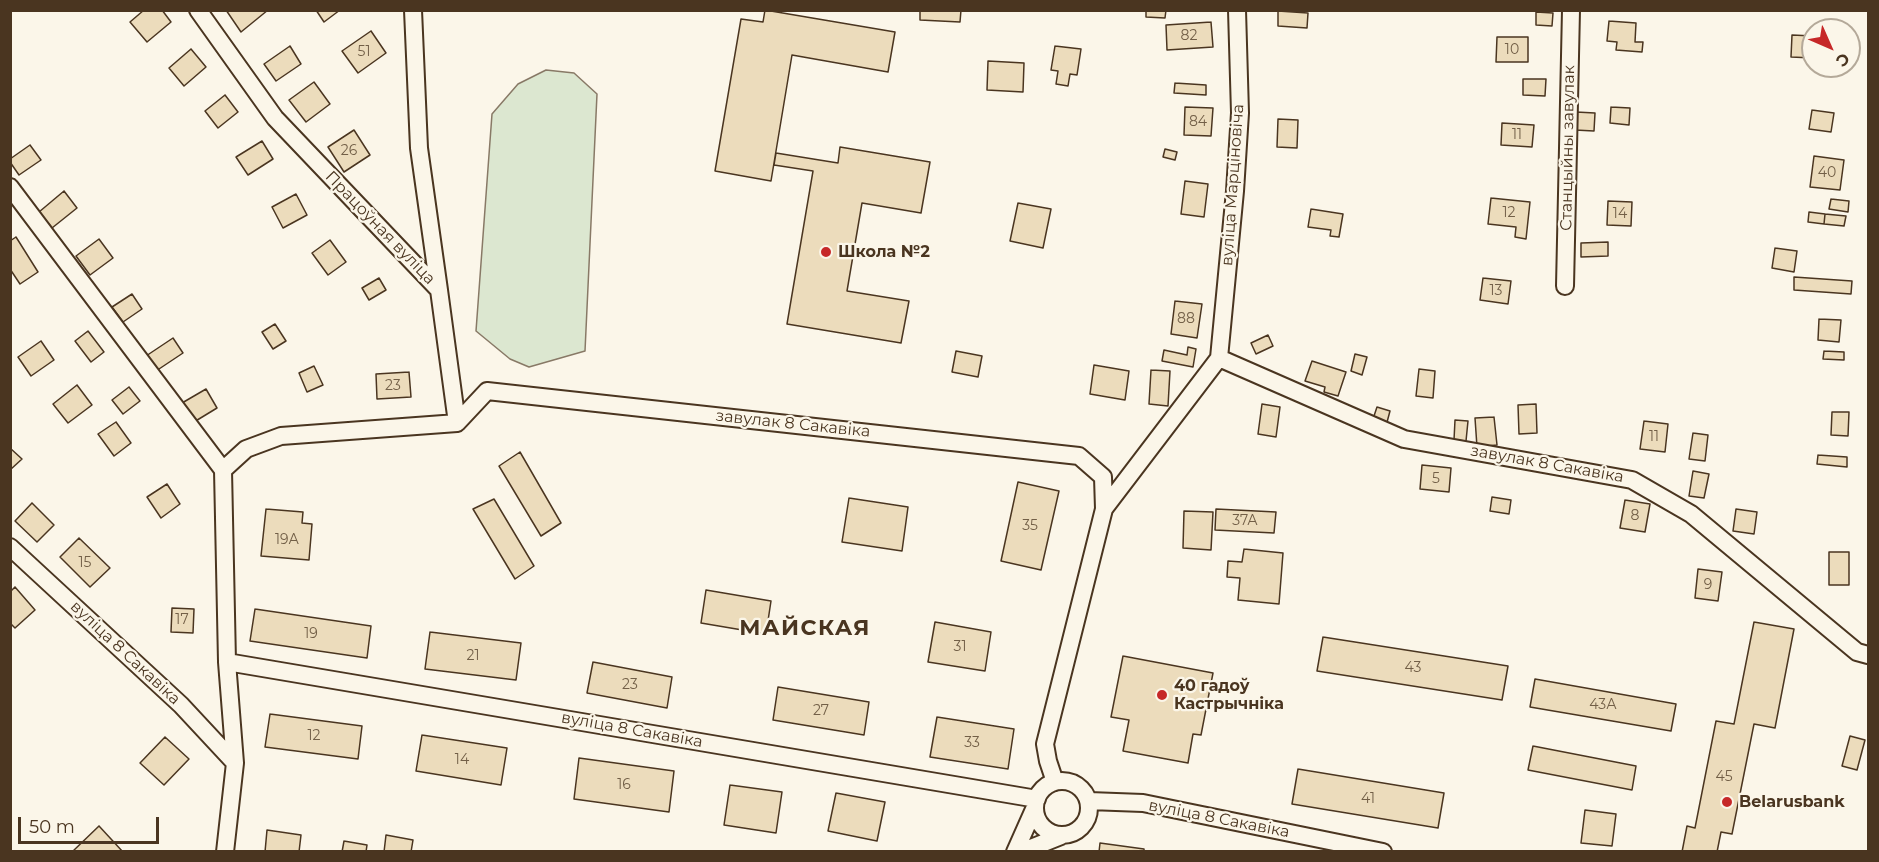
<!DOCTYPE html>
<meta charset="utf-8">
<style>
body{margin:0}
#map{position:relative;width:1879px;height:862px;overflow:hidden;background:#fbf6e9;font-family:Montserrat,sans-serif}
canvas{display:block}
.frame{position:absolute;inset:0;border:12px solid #4a3520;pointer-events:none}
.north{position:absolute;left:1801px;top:18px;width:60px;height:60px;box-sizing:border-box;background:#fbf6e9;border:2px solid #b4a999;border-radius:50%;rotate:135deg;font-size:16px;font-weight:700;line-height:24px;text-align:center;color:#4a3520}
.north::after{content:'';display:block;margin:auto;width:21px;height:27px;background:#c62828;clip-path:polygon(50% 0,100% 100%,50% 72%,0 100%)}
.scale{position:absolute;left:18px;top:817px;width:141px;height:27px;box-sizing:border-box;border:3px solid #4a3520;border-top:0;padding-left:8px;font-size:18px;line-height:21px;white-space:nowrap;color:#4a3520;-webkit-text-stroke:4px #fbf6e9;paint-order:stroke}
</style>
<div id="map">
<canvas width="1879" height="862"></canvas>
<div class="frame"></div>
<div class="north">С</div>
<div class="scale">50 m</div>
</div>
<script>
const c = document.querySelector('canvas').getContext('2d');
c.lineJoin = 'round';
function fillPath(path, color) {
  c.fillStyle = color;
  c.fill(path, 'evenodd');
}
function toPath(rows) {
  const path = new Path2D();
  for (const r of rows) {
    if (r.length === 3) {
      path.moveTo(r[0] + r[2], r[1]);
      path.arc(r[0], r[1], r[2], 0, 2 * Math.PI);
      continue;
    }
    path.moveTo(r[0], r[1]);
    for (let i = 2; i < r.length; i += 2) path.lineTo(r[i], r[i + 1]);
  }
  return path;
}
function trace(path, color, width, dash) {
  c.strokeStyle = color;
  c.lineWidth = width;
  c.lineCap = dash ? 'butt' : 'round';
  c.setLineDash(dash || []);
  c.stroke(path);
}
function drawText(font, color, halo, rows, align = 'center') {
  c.font = font + ' Montserrat,sans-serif';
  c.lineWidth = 4.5;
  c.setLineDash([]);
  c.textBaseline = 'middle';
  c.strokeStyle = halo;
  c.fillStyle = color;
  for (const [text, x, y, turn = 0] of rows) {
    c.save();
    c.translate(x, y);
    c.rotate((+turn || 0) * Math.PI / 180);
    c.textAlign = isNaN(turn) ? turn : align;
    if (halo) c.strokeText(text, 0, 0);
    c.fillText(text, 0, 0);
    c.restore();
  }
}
const green = toPath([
 [546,70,574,73,597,94,585,351,529,367,510,359,476,331,492,114,518,84,546,70]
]);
const building = toPath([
 [144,10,162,10,171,22,147,42,130,22,144,10],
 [226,10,268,10,241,32,226,10],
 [316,10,340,10,324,22,316,10],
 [765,10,895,32,888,72,792,55,771,181,715,171,741,19,763,22,765,10],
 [920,10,961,10,960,22,920,20,920,10],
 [1146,10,1166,10,1165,18,1146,17,1146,10],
 [1278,11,1308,13,1307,28,1278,26,1278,11],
 [1536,12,1553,13,1552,26,1536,25,1536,12],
 [1609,21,1636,23,1635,42,1643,42,1642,52,1616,50,1617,42,1607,41,1609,21],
 [1211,22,1213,47,1167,50,1166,25,1211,22],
 [371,31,386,53,358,73,342,51,371,31],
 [1792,35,1813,36,1813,58,1791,57,1792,35],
 [1497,37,1528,37,1528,62,1496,62,1497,37],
 [290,46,301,64,276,81,264,64,290,46],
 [1055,46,1081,49,1077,75,1070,74,1068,86,1056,84,1058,71,1051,70,1055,46],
 [191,49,206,67,184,86,169,68,191,49],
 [988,61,1024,63,1023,92,987,90,988,61],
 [1523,79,1546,79,1545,96,1523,95,1523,79],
 [314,82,330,104,306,122,289,100,314,82],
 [1175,83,1206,85,1206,95,1174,93,1175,83],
 [225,95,238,112,218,128,205,111,225,95],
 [1185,107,1213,108,1211,136,1184,135,1185,107],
 [1611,107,1630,108,1629,125,1610,123,1611,107],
 [1812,110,1834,113,1831,132,1809,129,1812,110],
 [1576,112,1595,113,1594,131,1575,130,1576,112],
 [1278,119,1298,120,1297,148,1277,147,1278,119],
 [1502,123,1534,125,1532,147,1501,145,1502,123],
 [354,130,370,155,344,172,328,147,354,130],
 [262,141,273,159,248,175,236,157,262,141],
 [30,145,41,160,19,175,10,162,10,159,30,145],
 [840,147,930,162,921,213,862,203,847,291,909,301,901,343,787,324,813,171,774,165,776,153,838,163,840,147],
 [1165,149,1177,152,1175,160,1163,157,1165,149],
 [1814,156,1844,160,1840,190,1810,187,1814,156],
 [1185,181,1208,184,1204,217,1181,214,1185,181],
 [64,191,77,208,52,228,39,212,64,191],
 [296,194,307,215,283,228,272,207,296,194],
 [1491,198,1530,202,1526,239,1515,237,1516,227,1488,224,1491,198],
 [1831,199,1849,201,1848,212,1829,209,1831,199],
 [1608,201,1632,202,1631,226,1607,225,1608,201],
 [1018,203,1051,209,1043,248,1010,241,1018,203],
 [1311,209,1343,214,1339,237,1330,236,1331,230,1308,227,1311,209],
 [1809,212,1825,214,1824,224,1808,222,1809,212],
 [1825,214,1846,216,1844,226,1824,224,1825,214],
 [16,237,38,272,20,284,10,269,10,241,16,237],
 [99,239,113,258,90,275,76,256,99,239],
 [330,240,346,262,328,275,312,253,330,240],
 [1608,242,1608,256,1581,257,1581,243,1608,242],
 [1775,248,1797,251,1794,272,1772,268,1775,248],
 [1794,277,1852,281,1851,294,1794,290,1794,277],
 [379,278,386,290,369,300,362,288,379,278],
 [1483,278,1511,281,1508,304,1480,300,1483,278],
 [132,294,142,309,123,322,112,307,132,294],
 [1175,301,1202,304,1197,338,1171,334,1175,301],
 [1819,319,1841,320,1839,342,1818,340,1819,319],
 [275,324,286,341,273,349,262,332,275,324],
 [88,331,104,352,91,362,75,341,88,331],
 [1268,335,1273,346,1256,354,1251,343,1268,335],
 [173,338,183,353,156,371,146,356,173,338],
 [41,341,54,360,31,376,18,357,41,341],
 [1188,347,1196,349,1193,367,1162,361,1164,350,1187,355,1188,347],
 [956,351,982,356,978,377,952,372,956,351],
 [1824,351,1844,352,1844,360,1823,359,1824,351],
 [1355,354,1367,357,1362,375,1351,371,1355,354],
 [1312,361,1346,372,1338,396,1324,392,1325,387,1305,381,1312,361],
 [1094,365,1129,371,1125,400,1090,394,1094,365],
 [314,366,323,385,307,392,299,373,314,366],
 [1419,369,1435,371,1433,398,1416,396,1419,369],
 [1151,370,1170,371,1168,406,1149,404,1151,370],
 [409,372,411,397,377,399,376,374,409,372],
 [77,385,92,405,68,423,53,404,77,385],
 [129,387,140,401,123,414,112,400,129,387],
 [206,389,217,408,194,422,182,403,206,389],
 [1262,404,1280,407,1276,437,1258,434,1262,404],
 [1536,404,1537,433,1519,434,1518,405,1536,404],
 [1377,407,1390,411,1386,426,1372,422,1377,407],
 [1832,412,1849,412,1848,436,1831,435,1832,412],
 [1494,417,1497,445,1477,447,1475,418,1494,417],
 [1455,420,1468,421,1466,441,1454,440,1455,420],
 [1644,421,1668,424,1665,452,1640,449,1644,421],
 [116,422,131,443,114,456,98,434,116,422],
 [1693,433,1708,435,1705,461,1689,459,1693,433],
 [10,448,22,459,10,470,10,448],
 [520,452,561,523,541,536,499,466,520,452],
 [1818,455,1847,457,1847,467,1817,464,1818,455],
 [1422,465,1451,468,1449,492,1420,489,1422,465],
 [1693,471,1709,474,1704,498,1689,496,1693,471],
 [1018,482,1059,491,1041,570,1001,561,1018,482],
 [167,484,180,504,161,518,147,497,167,484],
 [1492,497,1511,500,1509,514,1490,511,1492,497],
 [849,498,908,507,902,551,842,542,849,498],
 [494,499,534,566,515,579,473,509,494,499],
 [1625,500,1650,504,1645,532,1620,528,1625,500],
 [32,503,54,525,37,542,15,521,32,503],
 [266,509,303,512,302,523,312,524,309,560,261,556,266,509],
 [1216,509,1276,512,1274,533,1215,530,1216,509],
 [1736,509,1757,512,1754,534,1733,531,1736,509],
 [1184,511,1213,512,1211,550,1183,548,1184,511],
 [79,538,110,568,90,587,60,557,79,538],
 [1244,549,1283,553,1279,604,1238,600,1240,578,1227,577,1228,561,1242,562,1244,549],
 [1829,552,1849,552,1849,585,1829,585,1829,552],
 [1698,569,1722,572,1718,601,1695,598,1698,569],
 [15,587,35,610,15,628,10,623,10,592,15,587],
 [706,590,771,601,766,634,701,623,706,590],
 [172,608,194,609,193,633,171,632,172,608],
 [255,609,371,626,367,658,250,641,255,609],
 [935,622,991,632,985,671,928,662,935,622],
 [1754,622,1794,629,1775,728,1754,724,1732,834,1721,832,1717,852,1682,852,1687,826,1695,828,1716,721,1734,724,1754,622],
 [430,632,521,643,516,680,425,669,430,632],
 [1323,637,1508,666,1502,700,1317,671,1323,637],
 [1123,656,1213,673,1201,735,1193,734,1188,763,1123,751,1129,720,1111,717,1123,656],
 [593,662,672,677,667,708,587,693,593,662],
 [1535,679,1676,704,1671,731,1530,707,1535,679],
 [778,687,869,702,864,735,773,720,778,687],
 [270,714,362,726,358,759,265,747,270,714],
 [937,717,1014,729,1008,769,930,757,937,717],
 [422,735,507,748,501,785,416,771,422,735],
 [1850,736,1865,740,1857,770,1842,766,1850,736],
 [165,737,189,759,164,785,140,763,165,737],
 [1533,746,1636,766,1632,790,1528,770,1533,746],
 [579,758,674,771,669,812,574,799,579,758],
 [1298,769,1444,793,1438,828,1292,804,1298,769],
 [730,785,782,792,776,833,724,825,730,785],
 [836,793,885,802,877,841,828,831,836,793],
 [1585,810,1616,814,1612,846,1581,843,1585,810],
 [99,826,123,852,72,852,99,826],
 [267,830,301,835,299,852,265,852,267,830],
 [386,835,413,840,411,852,384,852,386,835],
 [344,841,367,845,366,852,342,852,344,841],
 [1100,843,1144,849,1144,852,1099,852,1100,843]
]);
const street = toPath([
 [198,10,275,118,439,290,457,423,281,436,246,449,223,470],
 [413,10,419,148,439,290],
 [10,187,223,470,227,662,235,763,225,852],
 [1565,286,1571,10],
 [1219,358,1404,439,1632,480,1691,514,1857,652,1868,655],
 [1219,358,1235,191,1240,113,1237,10],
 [457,423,487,391,1079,456,1103,477,1104,509],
 [10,547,181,705,235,763],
 [227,662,1037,799],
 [1062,808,27],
 [1055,782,1048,761,1045,744,1104,509,1219,358],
 [1089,801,1143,803,1383,852],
 [1015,852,1035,807],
 [1021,852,1061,836]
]);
const markers = [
 [826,252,6,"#c62828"],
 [1162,695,6,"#c62828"],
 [1727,802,6,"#c62828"]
];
const numberNames = [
 ["82",1189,36],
 ["10",1512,50],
 ["51",364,52],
 ["84",1198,122],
 ["11",1517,135],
 ["26",349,151],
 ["40",1827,173],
 ["12",1509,213],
 ["14",1620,214],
 ["13",1496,291],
 ["88",1186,319],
 ["23",393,386],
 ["11",1654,437],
 ["5",1436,479],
 ["8",1635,516],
 ["37А",1245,521],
 ["35",1030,526],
 ["19А",287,540],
 ["15",85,563],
 ["9",1708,585],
 ["17",182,620],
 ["19",311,634],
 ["31",960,647],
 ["21",473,656],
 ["43",1413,668],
 ["23",630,685],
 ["43А",1603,705],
 ["27",821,711],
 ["12",314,736],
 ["33",972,743],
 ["14",462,760],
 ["45",1724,777],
 ["16",624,785],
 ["41",1368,799]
];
const streetNames = [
 ["Станцыйны завулак",1568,148,-89],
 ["вуліца Марціновіча",1233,185,-86],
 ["Працоўная вуліца",380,228,46],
 ["завулак 8 Сакавіка",793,424,6],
 ["завулак 8 Сакавіка",1547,464,10],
 ["вуліца 8 Сакавіка",125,653,43],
 ["вуліца 8 Сакавіка",632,730,10],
 ["вуліца 8 Сакавіка",1219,819,11]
];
const poiNames = [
 ["Школа №2",838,252],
 ["40 гадоў",1174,686],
 ["Кастрычніка",1174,704],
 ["Belarusbank",1739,802]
];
const districtNames = [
 ["МАЙСКАЯ",805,629]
];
fillPath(green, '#dce7d0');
trace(green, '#887966', 1.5);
fillPath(building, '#ecdcbc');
trace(building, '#4a3520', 1.5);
trace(street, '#4a3520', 20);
trace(street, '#fbf6e9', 16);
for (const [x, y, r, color] of markers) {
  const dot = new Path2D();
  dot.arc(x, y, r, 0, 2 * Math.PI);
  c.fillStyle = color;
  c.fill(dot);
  trace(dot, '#fbf6e9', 2);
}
drawText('14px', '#725f47', null, numberNames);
drawText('16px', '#4a3520', '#fbf6e9', streetNames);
drawText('bold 16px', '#4a3520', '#fbf6e9', poiNames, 'left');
c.letterSpacing = '1.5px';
drawText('bold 22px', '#4a3520', '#fbf6e9', districtNames);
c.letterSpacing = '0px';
</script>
